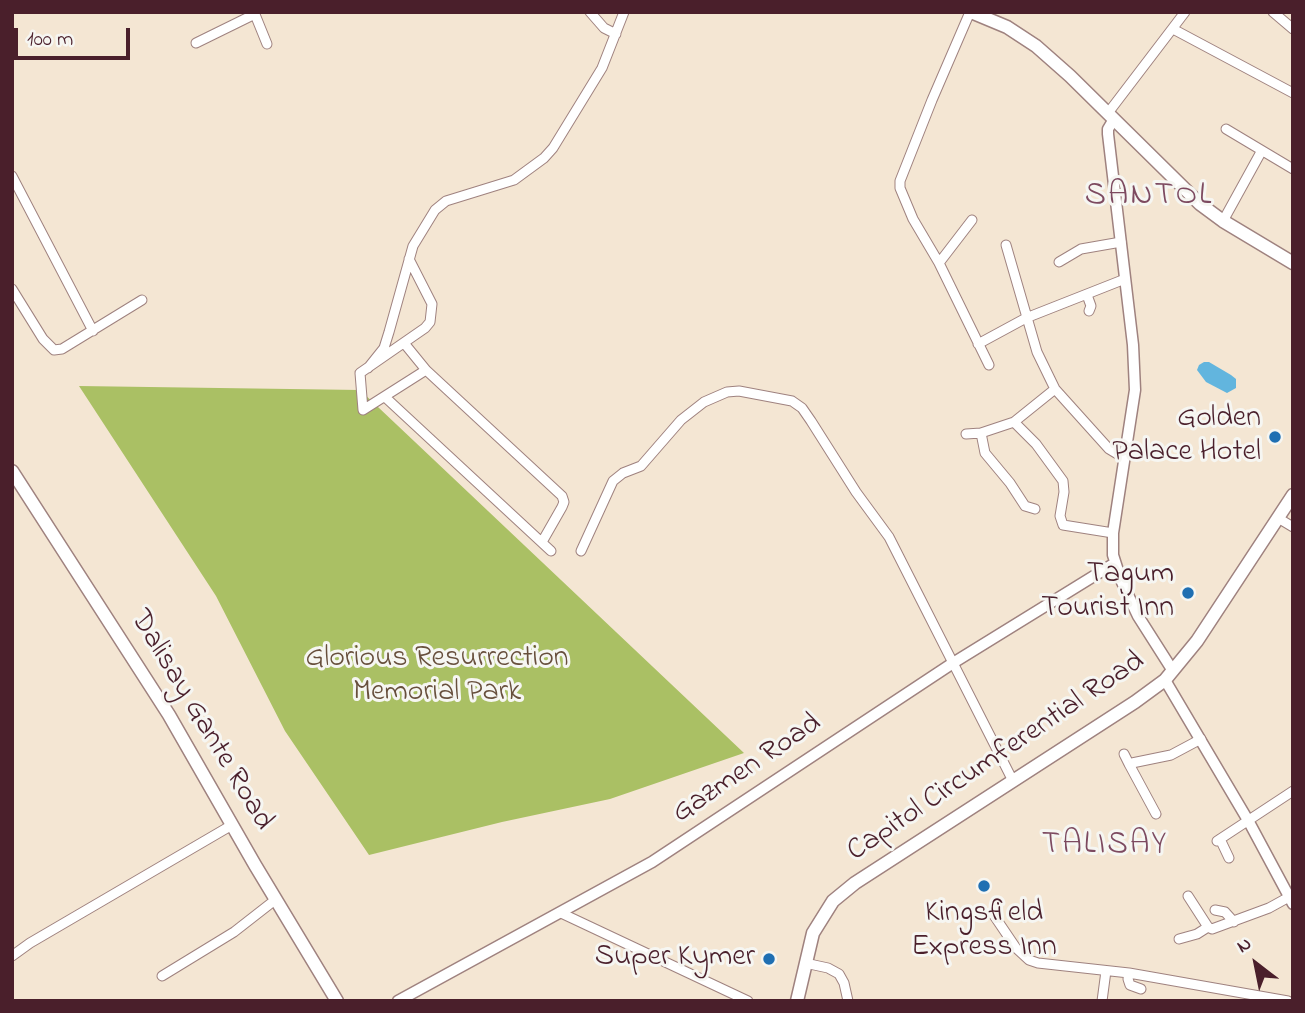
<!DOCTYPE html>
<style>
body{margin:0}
#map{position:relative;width:1305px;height:1013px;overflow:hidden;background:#f4e6d3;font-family:"Indie Flower",sans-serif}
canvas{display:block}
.frame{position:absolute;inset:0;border:14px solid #4a1f2b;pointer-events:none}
.north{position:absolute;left:1221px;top:929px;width:70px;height:70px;-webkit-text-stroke:5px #f6f6f2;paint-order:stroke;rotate:328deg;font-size:19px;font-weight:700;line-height:28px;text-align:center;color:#4a1f2b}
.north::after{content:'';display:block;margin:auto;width:24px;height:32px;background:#4a1f2b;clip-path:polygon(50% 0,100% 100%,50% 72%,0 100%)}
.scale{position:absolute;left:14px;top:28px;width:116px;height:32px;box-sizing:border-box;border:4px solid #4a1f2b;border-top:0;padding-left:9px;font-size:21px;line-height:24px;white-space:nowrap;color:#4a1f2b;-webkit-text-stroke:5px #f6f6f2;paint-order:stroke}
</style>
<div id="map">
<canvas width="1305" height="1013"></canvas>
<div class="frame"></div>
<div class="north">N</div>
<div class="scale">100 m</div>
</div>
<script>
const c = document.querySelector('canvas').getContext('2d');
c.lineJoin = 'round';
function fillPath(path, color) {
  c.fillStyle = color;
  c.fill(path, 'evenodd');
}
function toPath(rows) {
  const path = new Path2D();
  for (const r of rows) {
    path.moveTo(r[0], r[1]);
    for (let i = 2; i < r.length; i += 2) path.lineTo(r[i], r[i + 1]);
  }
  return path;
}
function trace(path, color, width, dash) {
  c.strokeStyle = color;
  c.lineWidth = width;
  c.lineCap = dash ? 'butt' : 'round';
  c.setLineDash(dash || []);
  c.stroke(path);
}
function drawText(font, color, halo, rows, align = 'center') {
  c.font = font + ' "Indie Flower",sans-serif';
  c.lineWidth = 6;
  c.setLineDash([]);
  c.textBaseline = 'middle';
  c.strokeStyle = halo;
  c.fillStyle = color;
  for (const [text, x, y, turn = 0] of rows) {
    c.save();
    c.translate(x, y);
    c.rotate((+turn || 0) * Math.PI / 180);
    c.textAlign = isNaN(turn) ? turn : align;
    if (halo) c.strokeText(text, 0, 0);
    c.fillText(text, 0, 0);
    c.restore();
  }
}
const green = toPath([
 [79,386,360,390,744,753,610,799,502,822,369,855,285,731,216,596]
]);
const water = toPath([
 [1204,362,1209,362,1231,375,1236,379,1236,388,1227,393,1206,382,1197,370,1199,365]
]);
const minor = toPath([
 [254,12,267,44],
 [590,12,604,28,616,34],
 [970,12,932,100,900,181,900,188,913,219,939,263,989,365],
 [1273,12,1293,29],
 [1173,29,1293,93],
 [196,43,255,14],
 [1108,113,1185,12],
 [1226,129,1293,169],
 [12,176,93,331],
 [1223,221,1261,152],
 [1006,245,1037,352,1055,389,1109,449,1124,458],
 [409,259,432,304,430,322,425,328,360,373,363,410,426,370],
 [1059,262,1081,249,1121,242],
 [939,263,972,220],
 [12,289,43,339,54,350,62,349,142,300],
 [1087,295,1091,306,1089,311],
 [404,343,426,370,562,496,564,502,562,507,542,542],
 [978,344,1026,318,1125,279],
 [368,368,384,348,389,332,413,246,435,210,446,201,514,180,544,158,553,148,602,68,624,12],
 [385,397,551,551],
 [1014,422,1036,444,1063,481,1064,492,1060,516,1063,525,1113,533],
 [981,433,985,453,1010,483,1025,506,1035,509],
 [966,434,981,433,1014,422,1055,389],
 [1278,518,1293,527],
 [581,551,613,481,623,473,641,466,681,420,704,402,727,392,739,391,792,401,802,408,811,421,856,492,889,537,1013,781],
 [1124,754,1129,764,1132,763,1171,755,1201,739],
 [1129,764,1156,814],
 [1220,839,1229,858],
 [1217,841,1293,791],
 [1188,896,1208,927,1212,929,1269,908,1289,897],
 [1215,910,1225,912,1234,922],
 [561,913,748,1001],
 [993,914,1016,948,1029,960,1038,963,1129,973,1288,1001],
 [1179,939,1197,934,1208,927],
 [12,956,30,943,232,825],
 [805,963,828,968,839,974,844,983,848,1001],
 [1129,973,1128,979,1130,985,1141,989],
 [162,976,234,932,275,900],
 [1102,1001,1106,971]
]);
const tertiary = toPath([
 [1114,119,1108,129,1108,134,1133,345,1135,390,1113,533,1113,555,1121,580,1138,616,1173,671],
 [1165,680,1249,822,1293,904],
 [398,1001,652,862,953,663,1115,563]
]);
const secondary = toPath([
 [971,12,1007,27,1036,46,1070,76,1200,204,1223,221,1293,263],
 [12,471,169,715,255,865,337,1001],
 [797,1001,813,933,833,901,855,883,1135,702,1165,680,1197,641,1293,495]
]);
const markers = [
 [1275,437,7,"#1f6fb2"],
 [1188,593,7,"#1f6fb2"],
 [984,886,7,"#1f6fb2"],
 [769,959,7,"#1f6fb2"]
];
const poiNames = [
 ["Golden",1261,420],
 ["Palace Hotel",1261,454],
 ["Tagum",1174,576],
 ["Tourist Inn",1174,610],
 ["Kingsfield",984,915,"center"],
 ["Express Inn",984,949,"center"],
 ["Super Kymer",755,959]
];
const parkNames = [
 ["Glorious Resurrection",437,660],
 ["Memorial Park",437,694]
];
const streetNames = [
 ["Dalisay Gante Road",200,721,59],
 ["Capitol Circumferential Road",997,758,-34],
 ["Gazmen Road",748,770,-34]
];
const neighbourhoodNames = [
 ["TALISAY",1105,847]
];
const quarterNames = [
 ["SANTOL",1149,198]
];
fillPath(green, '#aac064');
fillPath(water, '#62b5de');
trace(minor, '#9f827f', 11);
trace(tertiary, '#9f827f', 13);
trace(secondary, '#9f827f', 15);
trace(minor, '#fff', 9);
trace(tertiary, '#fff', 10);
trace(secondary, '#fff', 12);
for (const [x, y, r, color] of markers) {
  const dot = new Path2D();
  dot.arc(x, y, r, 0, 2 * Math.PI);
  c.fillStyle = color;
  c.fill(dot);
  trace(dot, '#f6f6f2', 2.5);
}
drawText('30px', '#4a1f2b', '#f6f6f2', poiNames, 'right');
drawText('30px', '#674f3c', '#f6f6f2', parkNames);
drawText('30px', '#4a1f2b', '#f6f6f2', streetNames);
c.letterSpacing = '2px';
drawText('32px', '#7d4a60', '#f6f6f2', neighbourhoodNames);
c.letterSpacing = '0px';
c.letterSpacing = '2px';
drawText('33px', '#7d4a60', '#f6f6f2', quarterNames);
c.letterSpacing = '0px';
</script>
